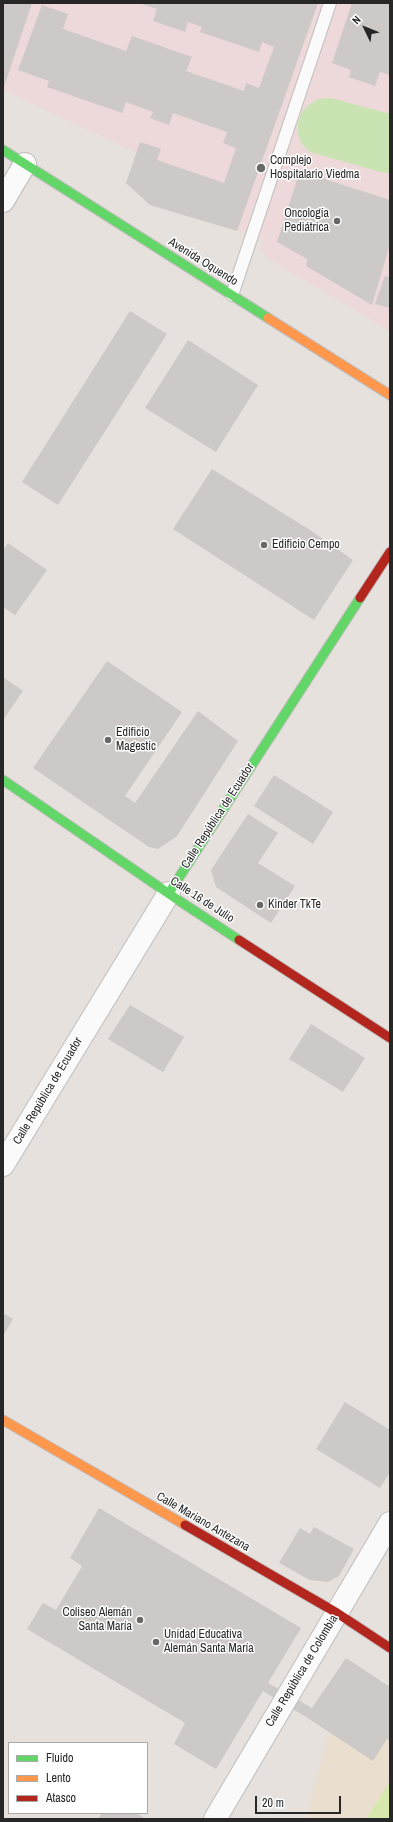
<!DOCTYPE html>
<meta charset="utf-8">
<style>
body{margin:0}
#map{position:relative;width:393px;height:1822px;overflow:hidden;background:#e6e1dc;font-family:"Archivo Narrow",sans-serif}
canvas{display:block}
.frame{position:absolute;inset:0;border:4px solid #272727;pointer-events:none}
.legend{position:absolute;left:8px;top:1742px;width:140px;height:72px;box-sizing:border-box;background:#fff;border:1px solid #a9a9a9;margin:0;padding:5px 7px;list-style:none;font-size:12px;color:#272727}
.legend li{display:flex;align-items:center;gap:8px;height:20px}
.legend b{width:20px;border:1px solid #a9a9a9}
.north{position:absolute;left:345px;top:8px;width:40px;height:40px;-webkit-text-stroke:3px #fff;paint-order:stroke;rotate:313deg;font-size:11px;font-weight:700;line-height:16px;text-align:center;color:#272727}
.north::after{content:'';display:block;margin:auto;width:14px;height:18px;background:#272727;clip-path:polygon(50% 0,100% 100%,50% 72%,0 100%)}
.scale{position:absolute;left:255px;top:1796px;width:86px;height:18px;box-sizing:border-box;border:2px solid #272727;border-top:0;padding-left:5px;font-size:12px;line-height:14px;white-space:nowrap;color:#272727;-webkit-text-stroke:3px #fff;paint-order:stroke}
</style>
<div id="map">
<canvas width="393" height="1822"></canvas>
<div class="frame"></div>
<ul class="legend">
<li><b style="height:5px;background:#63d668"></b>Fluido</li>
<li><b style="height:5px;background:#ff974d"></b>Lento</li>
<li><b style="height:5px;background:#b3261e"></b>Atasco</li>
</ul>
<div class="north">N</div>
<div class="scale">20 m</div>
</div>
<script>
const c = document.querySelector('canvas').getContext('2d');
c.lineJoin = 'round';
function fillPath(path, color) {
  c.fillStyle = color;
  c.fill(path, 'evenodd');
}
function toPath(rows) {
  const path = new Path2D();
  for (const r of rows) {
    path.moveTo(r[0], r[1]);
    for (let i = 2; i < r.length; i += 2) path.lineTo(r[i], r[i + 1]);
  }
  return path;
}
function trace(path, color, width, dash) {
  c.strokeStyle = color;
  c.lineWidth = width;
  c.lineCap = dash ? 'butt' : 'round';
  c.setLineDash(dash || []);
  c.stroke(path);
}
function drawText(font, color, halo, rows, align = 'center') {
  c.font = font + ' "Archivo Narrow",sans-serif';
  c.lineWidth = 3;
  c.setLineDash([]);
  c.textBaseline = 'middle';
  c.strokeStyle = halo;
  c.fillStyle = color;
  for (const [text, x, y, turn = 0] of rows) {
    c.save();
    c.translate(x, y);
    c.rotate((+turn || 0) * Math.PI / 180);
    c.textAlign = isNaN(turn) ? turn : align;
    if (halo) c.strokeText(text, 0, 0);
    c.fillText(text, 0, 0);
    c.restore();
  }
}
const education = toPath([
 [346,1658,390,1687,390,1819,306,1819,329,1732,316,1703]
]);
const medical = toPath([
 [3,3,390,3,390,331,267,258,261,250,264,239,150,205,126,183,137,153,3,90]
]);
const green = toPath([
 [331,98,390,114,390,173,381,172,310,152,301,143,298,133,298,122,302,112,310,104,319,99]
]);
const pitch = toPath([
 [390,1781,390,1819,366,1819]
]);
const building = toPath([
 [3,3,32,3,3,90],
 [139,3,318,3,237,231,150,205,126,183,140,142,161,149,157,160,224,183,236,148,223,143,227,132,173,113,169,125,150,118,153,112,126,102,122,113,47,87,49,81,18,70,42,5,68,14,63,29,126,51,132,36,192,57,186,71,244,91,246,83,259,88,274,47,262,42,259,52,200,32,202,27,188,22,185,32,153,21,157,9],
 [352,3,390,3,390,75,380,72,375,86,349,77,351,70,332,63],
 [306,173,390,200,390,244,372,305,306,266,307,259,277,242,298,177],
 [385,276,390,277,390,308,375,304],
 [130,311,167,334,58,505,22,482],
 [188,340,258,385,216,452,145,408],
 [212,469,310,530,353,560,314,620,173,529],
 [8,543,47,570,15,615,3,607,3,551],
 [107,661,182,712,125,796,135,803,198,711,238,741,177,836,158,849,149,847,33,768],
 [3,677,23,691,3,720],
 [274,775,333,812,313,844,254,806],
 [248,814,278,833,258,863,295,886,271,923,216,887,211,870],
 [130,1005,184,1037,163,1072,108,1039],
 [311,1024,365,1058,343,1092,289,1059],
 [3,1313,13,1319,3,1336],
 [345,1402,390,1430,390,1472,380,1488,316,1449],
 [99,1508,301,1628,268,1683,312,1708,346,1658,390,1687,390,1741,387,1739,373,1761,306,1717,263,1691,216,1769,174,1744,185,1723,27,1629,43,1603,56,1610,82,1566,70,1558],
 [314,1527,354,1549,339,1576,328,1582,310,1580,279,1563,300,1528,310,1534],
 [102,1813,136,1813,146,1819,98,1819]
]);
const lane = toPath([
 [232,295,330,3]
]);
const street = toPath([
 [3,201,25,164],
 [3,1165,169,893],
 [215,1819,390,1523]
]);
const fast = toPath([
 [3,150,268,318],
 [3,780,178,900,239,940],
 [169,893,360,598]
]);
const slow = toPath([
 [268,318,390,395],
 [3,1420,185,1525]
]);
const jam = toPath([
 [360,598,390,552],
 [239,940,390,1038],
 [185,1525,337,1613,390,1648]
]);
const markers = [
 [261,168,5,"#6a6866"],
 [337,221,4,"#6a6866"],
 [264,545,4,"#6a6866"],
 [108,740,4,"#6a6866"],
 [260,905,4,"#6a6866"],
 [140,1620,4,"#6a6866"],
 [156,1642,4,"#6a6866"]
];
const poiNames = [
 ["Complejo",270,161],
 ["Hospitalario Viedma",270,175],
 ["Oncología",329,214,"right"],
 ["Pediátrica",329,228,"right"],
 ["Edificio Cempo",272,545],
 ["Edificio",116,733],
 ["Magestic",116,747],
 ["Kinder TkTe",268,905],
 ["Coliseo Alemán",132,1613,"right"],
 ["Santa María",132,1627,"right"],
 ["Unidad Educativa",164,1635],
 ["Alemán Santa María",164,1649]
];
const streetNames = [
 ["Avenida Oquendo",203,262,32],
 ["Calle República de Ecuador",218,816,-57],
 ["Calle 16 de Julio",202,900,33],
 ["Calle República de Ecuador",48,1091,-59],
 ["Calle Mariano Antezana",203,1522,30],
 ["Calle República de Colombia",302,1671,-59]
];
fillPath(education, '#eadfcf');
fillPath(medical, '#edd9d9');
fillPath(green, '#c9e3b2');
fillPath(pitch, '#d7e8af');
fillPath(building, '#ccc9c6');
trace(lane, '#bfbdbe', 14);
trace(street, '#bfbdbe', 24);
trace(fast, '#bfbdbe', 11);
trace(slow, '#bfbdbe', 11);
trace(jam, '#bfbdbe', 11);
trace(lane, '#fbfafa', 12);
trace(street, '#fbfafa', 22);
trace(fast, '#63d668', 9);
trace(slow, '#ff974d', 9);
trace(jam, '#b3261e', 9);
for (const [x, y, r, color] of markers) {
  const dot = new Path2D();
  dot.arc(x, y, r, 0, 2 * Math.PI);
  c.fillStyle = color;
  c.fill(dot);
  trace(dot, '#fff', 1.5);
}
drawText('12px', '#272727', '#fff', poiNames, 'left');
drawText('12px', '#272727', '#fff', streetNames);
</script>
